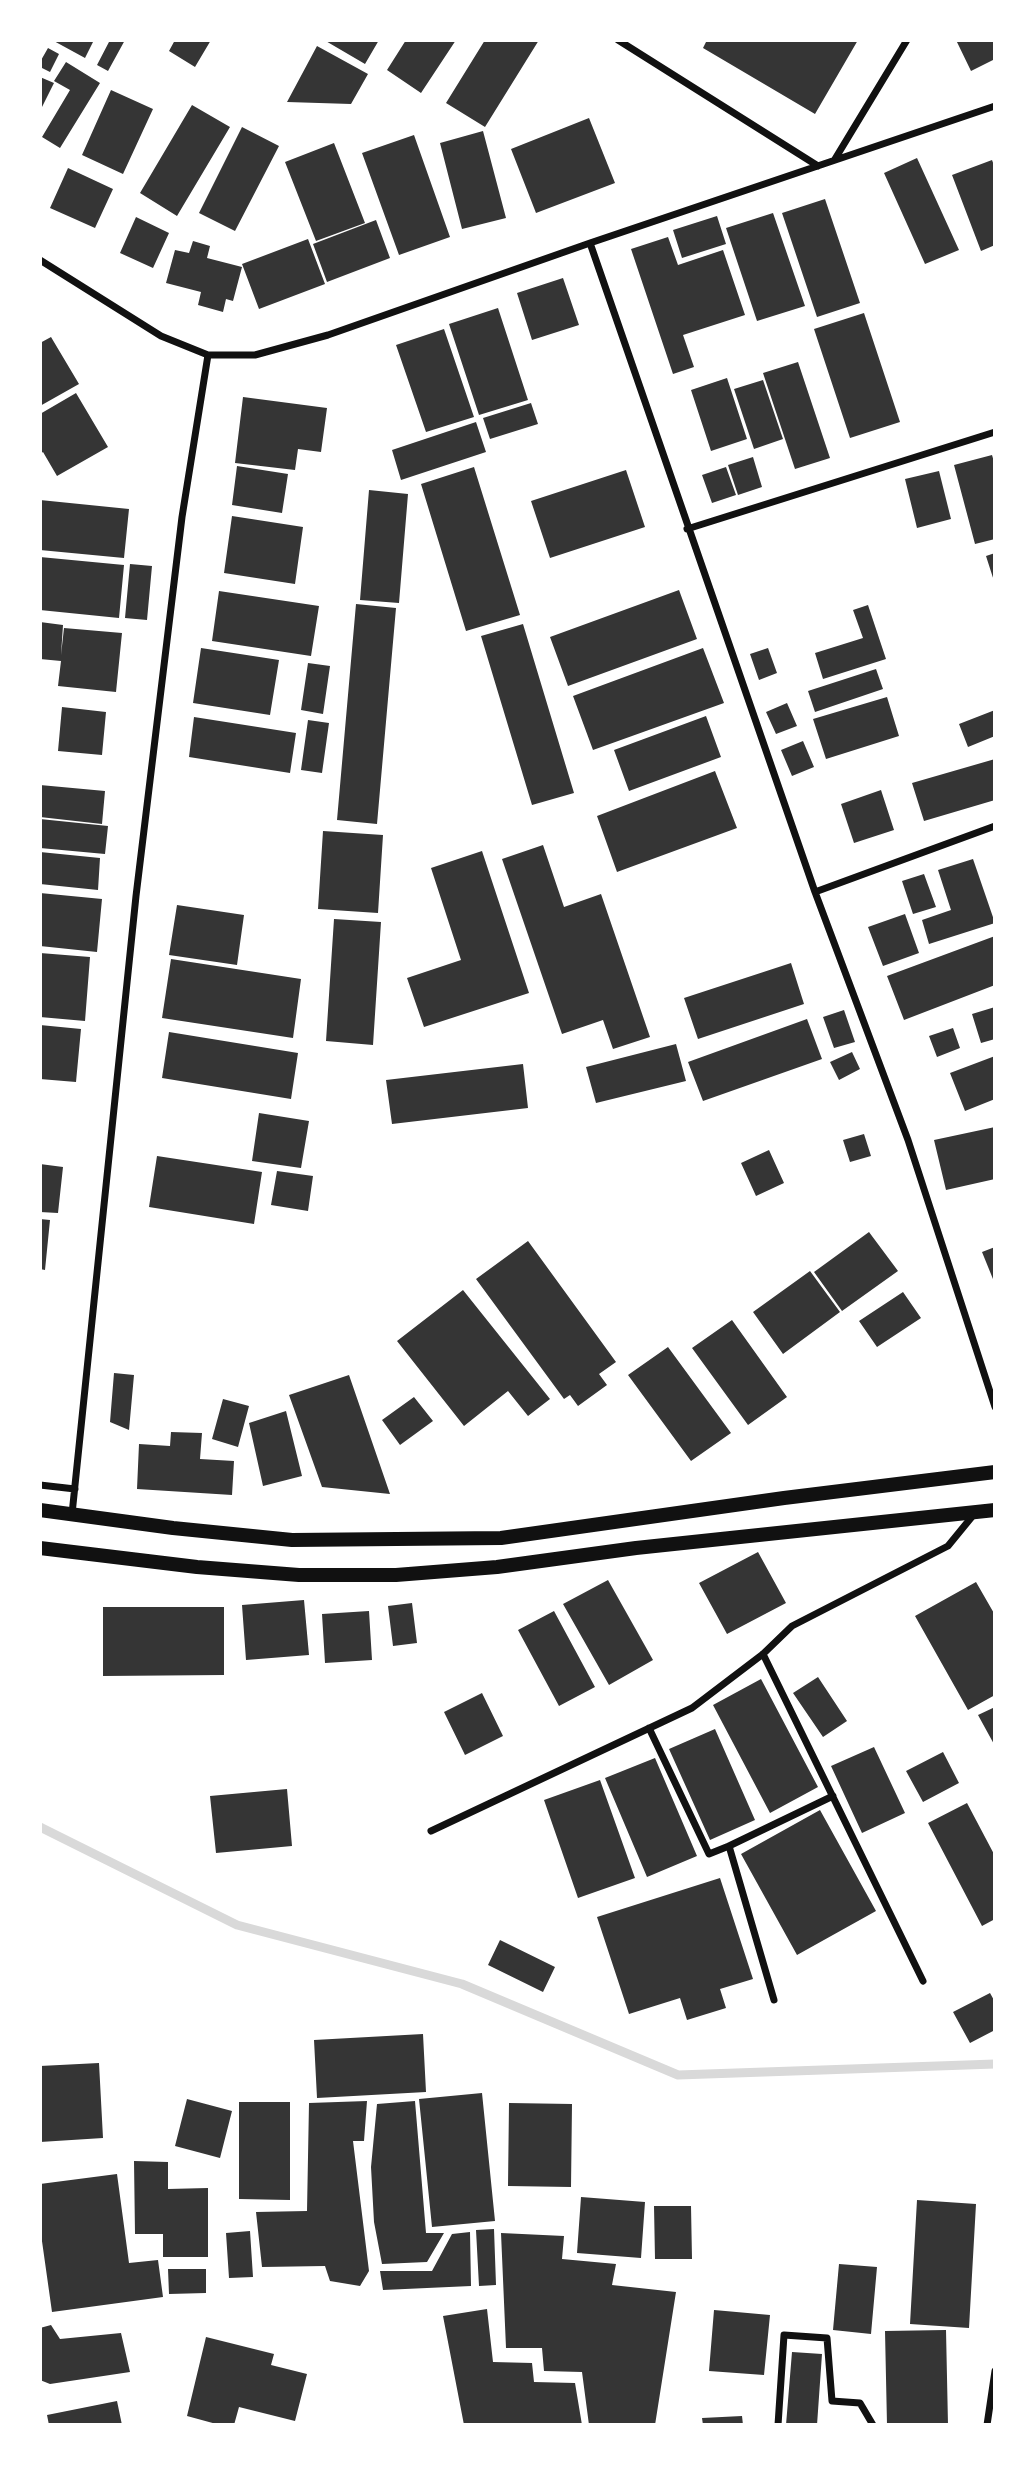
<!DOCTYPE html>
<style>
body{margin:0}
#map{position:relative;width:1035px;height:2465px;overflow:hidden;background:#fff;font-family:Roboto,sans-serif}
canvas{display:block}
.frame{position:absolute;inset:0;border:42px solid #fff;pointer-events:none}
</style>
<div id="map">
<canvas width="1035" height="2465"></canvas>
<div class="frame"></div>
</div>
<script>
const c = document.querySelector('canvas').getContext('2d');
c.lineJoin = 'round';
function toPath(rows) {
  const path = new Path2D();
  for (const r of rows) {
    path.moveTo(r[0], r[1]);
    for (let i = 2; i < r.length; i += 2) path.lineTo(r[i], r[i + 1]);
  }
  return path;
}
function trace(path, color, width, dash) {
  c.strokeStyle = color;
  c.lineWidth = width;
  c.lineCap = dash ? 'butt' : 'round';
  c.setLineDash(dash || []);
  c.stroke(path);
}
function fillPath(path, color) {
  c.fillStyle = color;
  c.fill(path, 'evenodd');
}
const stream = toPath([
 [40,1827,237,1925,462,1984,678,2075,995,2064]
]);
const building = toPath([
 [52,40,94,40,85,58],
 [110,40,125,40,108,71,97,65],
 [175,40,211,40,195,67,169,51],
 [324,40,379,40,365,64],
 [406,40,456,40,421,93,387,70],
 [485,40,539,40,485,127,446,103],
 [707,40,858,40,815,114,703,48],
 [956,40,995,40,995,59,971,71],
 [317,46,368,74,351,104,287,102],
 [48,48,59,54,50,72,40,67,40,62],
 [66,62,100,83,60,148,42,137,70,90,54,81],
 [40,77,54,83,40,111],
 [111,90,153,109,123,174,82,155],
 [192,105,230,127,177,216,140,193],
 [589,118,615,183,536,213,511,149],
 [242,127,279,146,235,231,199,213],
 [483,131,506,218,462,229,440,143],
 [414,135,450,237,399,255,362,153],
 [334,143,365,223,316,241,285,162],
 [917,158,959,250,925,264,884,173],
 [992,160,995,168,995,245,981,251,952,175],
 [68,168,113,189,95,228,50,208],
 [825,199,860,303,817,317,782,213],
 [773,213,805,306,757,321,726,228],
 [717,216,726,244,682,258,673,230],
 [136,217,169,233,153,268,120,253],
 [376,220,390,258,327,282,313,244],
 [668,237,678,265,723,250,745,315,683,335,694,367,673,374,631,249],
 [308,239,325,284,259,309,242,264],
 [193,241,210,246,207,258,242,267,233,301,226,299,223,312,198,305,201,292,166,283,175,250,189,253],
 [563,278,579,325,532,340,517,293],
 [498,308,528,400,479,415,449,324],
 [864,313,900,422,850,438,814,329],
 [444,329,474,417,426,432,396,345],
 [51,337,79,384,40,406,40,343],
 [798,362,830,458,795,469,763,373],
 [727,378,747,439,711,451,691,390],
 [763,380,783,439,754,449,734,389],
 [76,393,108,447,57,476,43,452,40,454,40,414],
 [243,397,327,408,321,452,298,449,295,470,235,463],
 [531,403,538,424,490,439,483,418],
 [476,422,486,452,401,480,392,450],
 [992,455,995,465,995,539,975,544,954,465],
 [753,457,762,487,738,495,728,465],
 [237,466,288,474,282,513,232,505],
 [474,467,520,615,466,631,421,484],
 [726,467,736,495,712,503,702,475],
 [626,470,645,527,550,558,531,501],
 [939,471,951,519,917,528,905,479],
 [369,490,408,494,399,603,360,600],
 [40,500,129,509,124,558,40,550],
 [232,516,303,527,295,584,224,573],
 [995,553,995,581,994,581,986,556],
 [40,557,124,565,119,618,40,610],
 [130,564,152,566,147,620,125,618],
 [679,590,697,639,568,686,550,637],
 [219,591,319,606,311,656,212,641],
 [356,604,396,608,377,824,337,820],
 [868,605,886,659,823,679,815,653,863,638,853,610],
 [40,622,63,625,61,655,64,628,122,633,116,692,58,686,61,661,40,659],
 [523,624,574,793,532,805,481,636],
 [201,648,279,660,270,715,193,703],
 [703,648,724,703,593,750,573,696],
 [768,648,777,673,759,680,750,654],
 [308,663,330,666,323,714,301,710],
 [876,669,883,689,815,712,808,691],
 [887,697,899,736,826,759,813,719],
 [787,703,797,726,776,734,766,712],
 [62,707,106,712,102,755,58,751],
 [995,710,995,736,968,747,959,724],
 [706,716,721,757,629,791,614,750],
 [194,717,296,733,290,773,189,757],
 [308,720,329,723,322,773,301,770],
 [803,741,814,767,792,776,781,750],
 [995,759,995,800,924,821,912,783],
 [715,771,737,828,617,872,597,816],
 [40,785,105,791,102,824,40,817],
 [881,790,894,830,854,843,841,804],
 [40,819,108,826,105,854,40,848],
 [323,831,383,835,378,913,318,909],
 [543,845,564,907,601,894,650,1037,613,1049,603,1020,562,1034,502,859],
 [482,851,529,993,424,1027,407,978,461,960,431,868],
 [40,852,100,858,98,890,40,884],
 [973,859,995,923,929,944,922,920,951,910,938,870],
 [924,874,936,907,913,914,902,881],
 [40,893,102,899,97,952,40,946],
 [177,905,244,915,237,965,169,955],
 [905,914,919,953,883,966,868,927],
 [334,919,381,922,373,1045,326,1041],
 [995,936,995,985,904,1020,887,976],
 [40,953,90,957,85,1021,40,1017],
 [171,959,301,979,293,1038,162,1018],
 [791,963,804,1004,698,1039,684,998],
 [995,1007,995,1039,981,1043,972,1014],
 [844,1010,855,1042,834,1048,823,1017],
 [807,1019,822,1059,703,1101,688,1062],
 [40,1025,81,1029,76,1082,40,1079],
 [953,1028,960,1048,937,1057,929,1036],
 [169,1032,298,1053,291,1099,162,1078],
 [676,1044,686,1081,596,1103,586,1067],
 [852,1052,860,1069,839,1080,830,1062],
 [995,1056,995,1099,965,1111,950,1073],
 [523,1064,528,1108,392,1124,386,1080],
 [259,1113,309,1121,301,1168,252,1161],
 [995,1127,995,1179,946,1190,934,1140],
 [864,1134,871,1156,850,1162,843,1140],
 [769,1150,784,1183,756,1196,741,1163],
 [157,1156,262,1172,254,1224,149,1207],
 [40,1164,63,1167,58,1213,40,1212],
 [277,1171,313,1176,308,1211,271,1205],
 [40,1219,50,1220,45,1270,40,1269],
 [869,1232,898,1271,842,1311,814,1272],
 [528,1241,616,1362,599,1374,607,1385,578,1406,570,1395,564,1399,476,1279],
 [995,1247,995,1284,982,1252],
 [810,1271,840,1312,783,1354,753,1312],
 [463,1290,550,1399,528,1416,508,1391,464,1426,397,1341],
 [903,1292,921,1318,877,1347,859,1321],
 [732,1320,787,1397,748,1425,692,1348],
 [668,1347,731,1433,691,1461,628,1375],
 [114,1373,134,1375,129,1430,110,1422],
 [349,1375,390,1494,322,1487,289,1395],
 [414,1397,433,1421,400,1445,382,1420],
 [223,1399,249,1406,238,1447,212,1439],
 [286,1411,302,1476,263,1486,249,1423],
 [171,1432,202,1433,200,1459,234,1461,232,1495,137,1489,139,1444,170,1446],
 [758,1552,786,1603,727,1634,699,1583],
 [608,1580,653,1660,609,1685,563,1604],
 [976,1582,995,1615,995,1695,968,1710,915,1616],
 [304,1600,309,1655,246,1660,242,1605],
 [412,1603,417,1643,393,1646,388,1606],
 [103,1607,224,1607,224,1675,103,1676],
 [369,1611,372,1660,325,1663,322,1614],
 [554,1611,595,1687,559,1706,518,1630],
 [818,1677,847,1721,823,1737,793,1693],
 [761,1679,818,1787,770,1813,713,1705],
 [482,1693,503,1736,465,1755,444,1712],
 [995,1707,995,1746,978,1715],
 [715,1729,755,1820,710,1840,669,1749],
 [874,1747,905,1813,862,1833,831,1766],
 [943,1752,959,1783,923,1802,906,1771],
 [655,1758,697,1856,647,1877,605,1778],
 [600,1780,635,1878,578,1898,544,1800],
 [287,1789,292,1846,216,1853,210,1796],
 [967,1803,995,1856,995,1919,982,1926,928,1823],
 [820,1810,876,1911,797,1955,741,1854],
 [720,1878,753,1979,720,1989,726,2008,687,2020,680,1998,629,2014,597,1917],
 [500,1940,555,1967,543,1992,488,1965],
 [990,1993,995,2002,995,2030,970,2043,953,2012],
 [423,2034,426,2092,317,2098,314,2040],
 [99,2063,103,2138,40,2142,40,2066],
 [482,2093,495,2221,432,2227,419,2099],
 [187,2099,232,2111,220,2158,175,2146],
 [367,2101,364,2141,353,2141,369,2271,360,2286,330,2281,325,2266,262,2267,256,2212,307,2211,309,2103],
 [415,2101,426,2233,444,2233,427,2262,382,2264,374,2222,371,2167,377,2104],
 [239,2102,290,2102,290,2200,239,2199],
 [509,2103,572,2104,571,2187,508,2186],
 [134,2161,168,2162,168,2189,208,2188,208,2257,163,2257,163,2234,135,2234],
 [117,2174,129,2263,158,2260,163,2297,52,2312,40,2227,40,2184],
 [581,2197,645,2202,641,2258,577,2253],
 [917,2200,976,2204,969,2328,910,2324],
 [654,2206,691,2206,692,2259,655,2259],
 [494,2229,496,2285,479,2286,476,2230],
 [250,2231,253,2277,229,2278,226,2233],
 [470,2232,471,2286,383,2290,380,2271,432,2271,452,2234],
 [501,2233,564,2236,562,2259,616,2264,612,2285,676,2292,655,2425,589,2425,582,2372,544,2371,542,2348,506,2348],
 [839,2264,877,2267,871,2334,833,2330],
 [168,2269,206,2269,206,2293,169,2294],
 [487,2309,493,2362,532,2363,534,2382,575,2383,582,2425,464,2425,443,2316],
 [714,2310,770,2315,764,2375,709,2371],
 [51,2325,60,2339,121,2333,130,2372,50,2384,40,2380,40,2328],
 [946,2330,948,2425,887,2425,885,2331],
 [206,2337,274,2354,271,2365,307,2374,295,2421,239,2407,234,2425,220,2425,187,2416],
 [792,2352,822,2354,817,2425,786,2425],
 [117,2401,122,2425,49,2425,47,2415],
 [742,2416,743,2425,703,2425,702,2418]
]);
const minor = toPath([
 [618,40,818,166],
 [835,159,907,40],
 [590,243,815,892,908,1140,995,1407],
 [40,260,161,336,208,355,255,355,328,335,590,243,995,106],
 [687,529,995,432],
 [815,892,995,826],
 [40,1485,75,1489],
 [72,1514,136,896,182,517,208,355],
 [763,1654,923,1981],
 [649,1728,709,1854,729,1846,774,2000],
 [431,1831,692,1708,763,1654,792,1626,948,1546,975,1513],
 [729,1846,833,1796],
 [778,2425,784,2335,827,2338,832,2401,860,2403,873,2425],
 [987,2425,995,2371]
]);
const secondary = toPath([
 [40,1510,173,1528,292,1540,501,1538,784,1498,995,1472],
 [40,1548,197,1567,299,1575,396,1575,497,1567,636,1548,995,1510]
]);
trace(stream, '#d9d9d9', 9);
fillPath(building, '#353535');
trace(minor, '#111', 7);
trace(secondary, '#111', 14);
</script>
